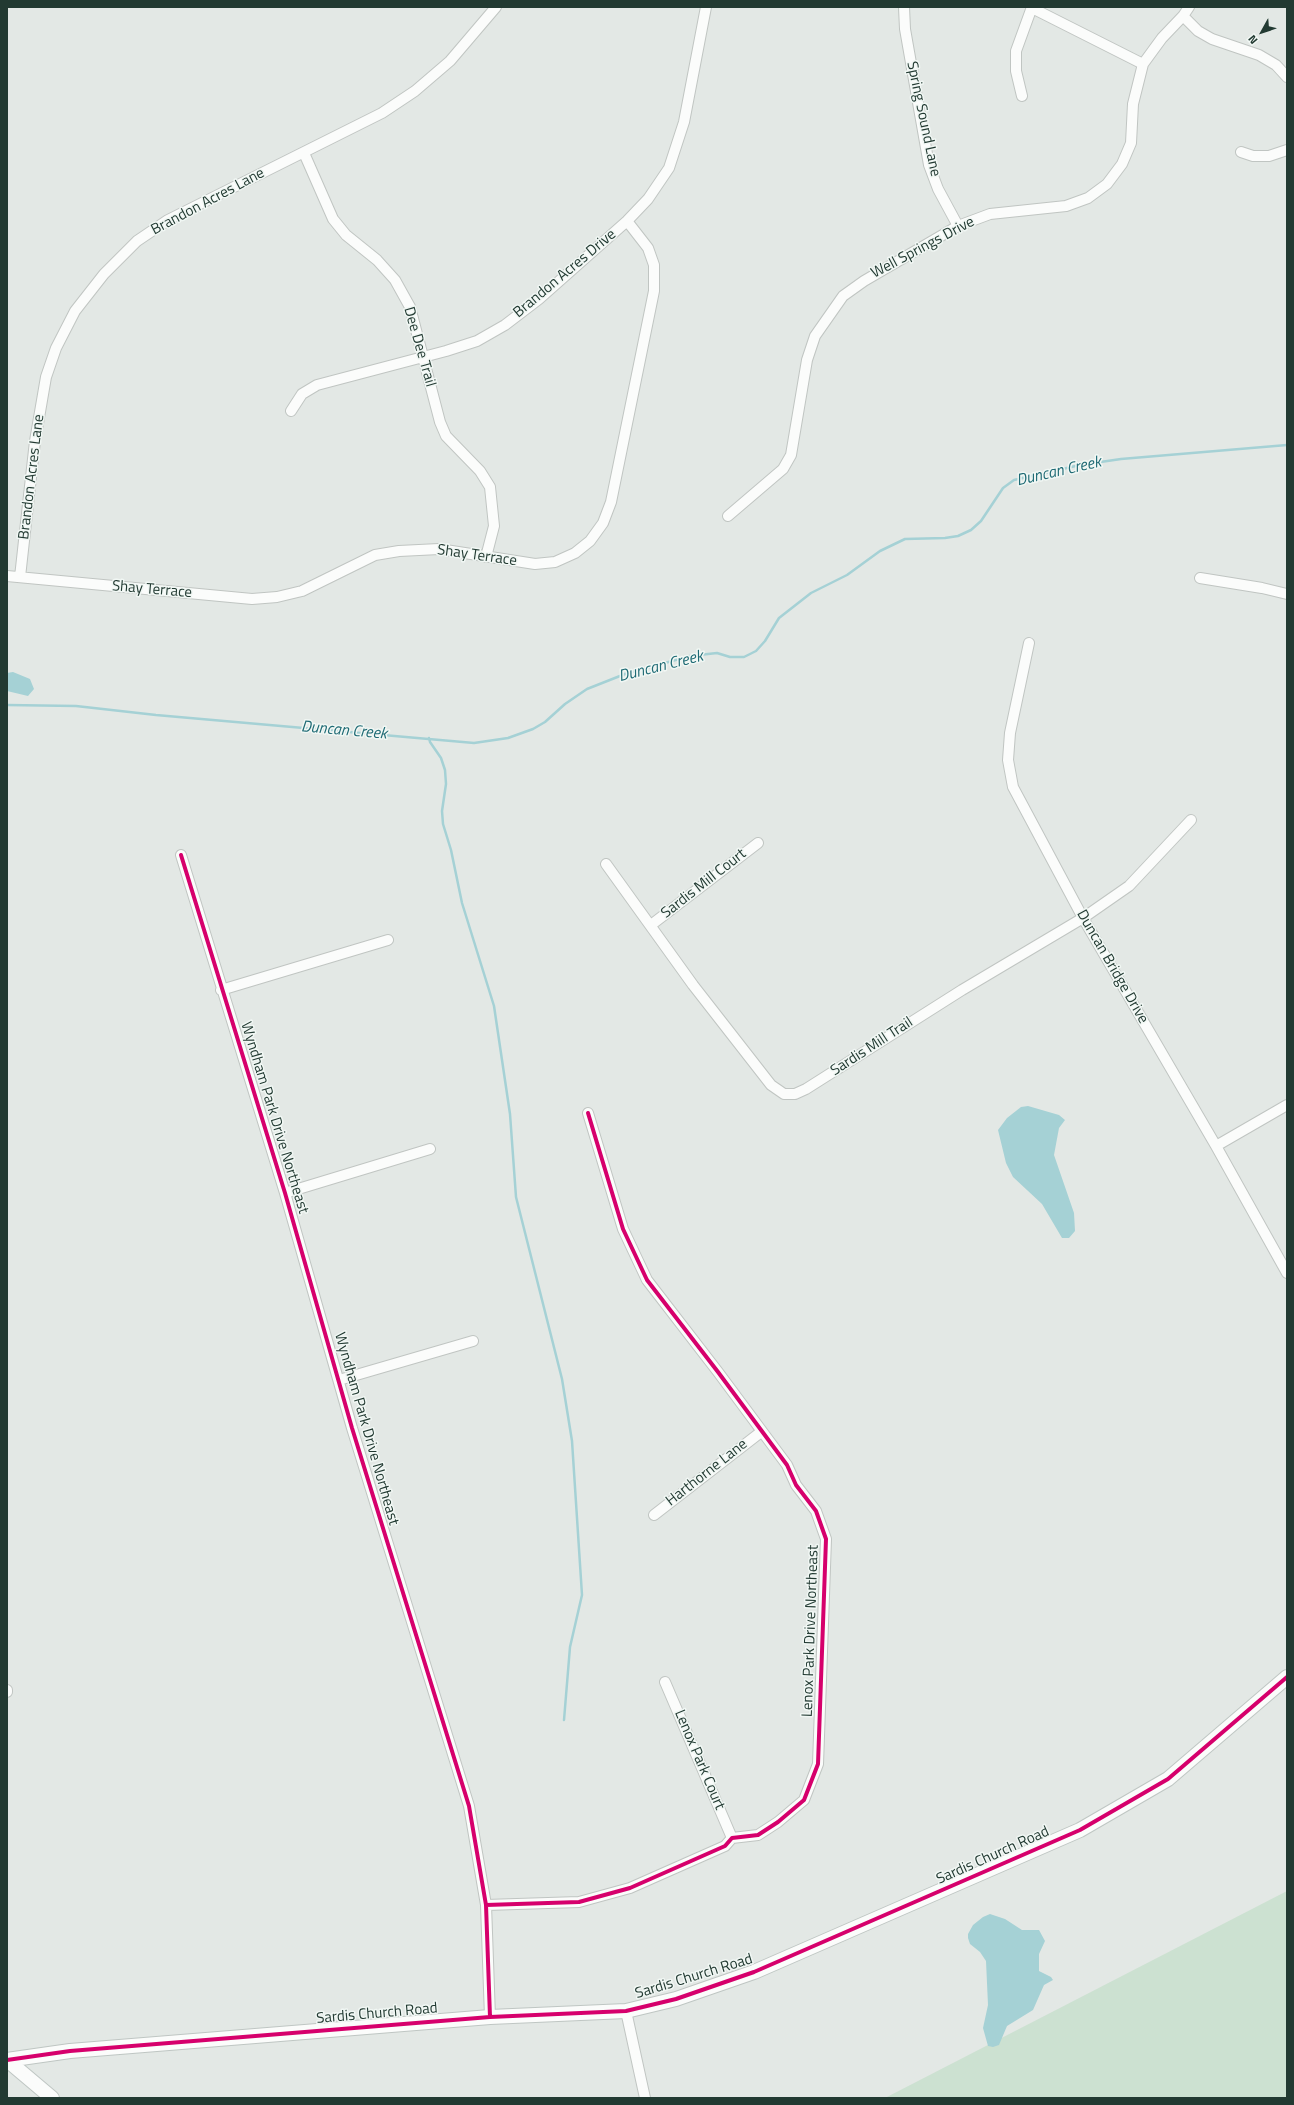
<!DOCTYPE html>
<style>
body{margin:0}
#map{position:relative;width:1294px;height:2105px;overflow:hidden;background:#e3e8e5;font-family:"Titillium Web",sans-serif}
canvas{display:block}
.frame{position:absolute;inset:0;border:8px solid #223a32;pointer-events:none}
.north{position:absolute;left:1242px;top:12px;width:40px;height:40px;-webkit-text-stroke:3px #f1f7f4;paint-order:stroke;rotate:230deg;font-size:11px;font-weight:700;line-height:16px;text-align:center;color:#223a32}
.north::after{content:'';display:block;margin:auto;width:14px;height:18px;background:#223a32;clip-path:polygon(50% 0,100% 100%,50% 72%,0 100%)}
</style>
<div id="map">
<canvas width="1294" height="2105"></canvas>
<div class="frame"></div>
<div class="north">N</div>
</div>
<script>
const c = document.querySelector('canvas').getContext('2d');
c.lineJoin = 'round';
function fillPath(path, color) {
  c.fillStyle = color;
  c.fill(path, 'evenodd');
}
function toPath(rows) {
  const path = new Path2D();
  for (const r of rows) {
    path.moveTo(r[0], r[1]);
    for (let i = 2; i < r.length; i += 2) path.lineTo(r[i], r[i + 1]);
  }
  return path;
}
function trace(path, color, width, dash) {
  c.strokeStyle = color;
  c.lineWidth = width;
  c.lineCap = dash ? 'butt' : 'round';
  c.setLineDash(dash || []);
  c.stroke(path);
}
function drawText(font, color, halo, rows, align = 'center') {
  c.font = font + ' "Titillium Web",sans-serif';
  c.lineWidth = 3;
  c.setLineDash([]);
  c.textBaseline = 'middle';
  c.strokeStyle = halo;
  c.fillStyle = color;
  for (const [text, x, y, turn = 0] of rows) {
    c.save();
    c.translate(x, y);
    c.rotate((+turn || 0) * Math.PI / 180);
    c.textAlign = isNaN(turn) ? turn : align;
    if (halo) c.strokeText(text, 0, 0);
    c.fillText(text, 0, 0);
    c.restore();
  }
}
const green = toPath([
 [1287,1891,1287,2098,885,2098]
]);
const water = toPath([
 [13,672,30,679,34,689,28,696,7,691,7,673],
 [1028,1106,1059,1115,1065,1120,1059,1128,1054,1155,1074,1213,1075,1231,1069,1238,1062,1238,1042,1204,1013,1177,1006,1163,998,1130,1007,1118,1021,1107],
 [990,1914,1005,1919,1022,1930,1039,1930,1045,1941,1039,1954,1039,1971,1051,1977,1053,1980,1044,1985,1033,2010,1007,2026,999,2045,993,2047,988,2046,983,2028,988,2005,986,1961,980,1952,970,1944,968,1938,968,1934,973,1925,983,1917]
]);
const stream = toPath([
 [7,705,76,706,156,715,474,743,508,738,533,729,545,722,565,704,587,689,625,674,690,656,717,653,730,657,744,657,756,651,765,641,779,618,811,593,847,575,880,551,905,539,945,538,958,536,971,530,981,521,1003,488,1014,480,1080,465,1121,459,1287,445],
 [429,738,430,742,441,758,445,770,446,784,442,811,443,824,451,850,462,903,494,1006,510,1114,516,1197,562,1379,572,1441,582,1595,570,1647,564,1720]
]);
const street = toPath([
 [904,7,905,29,929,165,938,189,958,226],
 [1032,8,1143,64],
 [1183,16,1198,31,1212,39,1259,55,1276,65,1287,77],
 [1022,96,1016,71,1016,51,1032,7],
 [1241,152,1253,156,1269,156,1287,150],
 [304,153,333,219,346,235,377,260,395,280,410,307,440,422,446,436,480,471,490,487,494,526,486,557],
 [291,411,302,394,317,385,446,351,477,341,505,325,539,299,627,221,648,199,669,168,684,122,706,7],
 [728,516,783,469,791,455,807,360,815,336,843,296,864,281,958,226,990,214,1066,206,1088,198,1107,184,1122,164,1131,143,1133,104,1143,64,1162,38,1183,16,1189,7],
 [7,576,252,599,277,597,302,591,375,555,399,551,439,549,535,564,555,562,575,553,590,541,603,523,611,502,654,291,654,265,648,248,627,221],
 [20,577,35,441,46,377,56,348,75,311,104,274,137,241,168,220,382,113,415,91,450,61,496,7],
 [1200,578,1262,588,1287,594],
 [1029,643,1010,733,1008,760,1013,787,1083,918,1216,1146,1287,1273],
 [181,855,285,1193,352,1428,469,1806,486,1905,490,2017],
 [606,864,693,985,771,1085,784,1094,795,1094,806,1089,962,990,1083,918,1129,886,1191,820],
 [651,925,758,843],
 [221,990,388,940],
 [1216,1146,1287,1105],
 [285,1193,430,1149],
 [339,1380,473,1341],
 [654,1515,761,1432],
 [665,1682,732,1838],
 [7,1690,7,1692],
 [486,1905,579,1902,630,1888,725,1846,732,1838,758,1835,778,1822,804,1800,818,1764,826,1539,816,1511,796,1485,787,1465,718,1372,647,1280,623,1229,588,1113],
 [626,2011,645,2098]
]);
const secondary = toPath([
 [7,2060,70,2051,490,2017,626,2011,676,1999,754,1972,1080,1830,1168,1779,1287,1677],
 [7,2060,52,2098]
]);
const cycleway = toPath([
 [181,855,285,1193,352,1428,469,1806,486,1905,490,2017],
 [486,1905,579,1902,630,1888,725,1846,732,1838,758,1835,778,1822,804,1800,818,1764,826,1539,816,1511,796,1485,787,1465,718,1372,647,1280,623,1229,588,1113],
 [7,2060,70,2051,490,2017,626,2011,676,1999,754,1972,1080,1830,1168,1779,1287,1677]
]);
const streetNames = [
 ["Spring Sound Lane",923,119,78],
 ["Brandon Acres Lane",208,202,-28],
 ["Well Springs Drive",923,248,-28],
 ["Brandon Acres Drive",565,274,-40],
 ["Dee Dee Trail",419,347,74],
 ["Brandon Acres Lane",32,477,-83],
 ["Shay Terrace",477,556,8],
 ["Shay Terrace",152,590,5],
 ["Sardis Mill Court",704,884,-38],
 ["Duncan Bridge Drive",1112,967,60],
 ["Sardis Mill Trail",872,1047,-33],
 ["Wyndham Park Drive Northeast",274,1118,73],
 ["Wyndham Park Drive Northeast",366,1429,74],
 ["Harthorne Lane",707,1473,-38],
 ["Lenox Park Drive Northeast",811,1631,-88],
 ["Lenox Park Court",699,1760,67],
 ["Sardis Church Road",993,1856,-24],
 ["Sardis Church Road",694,1977,-17],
 ["Sardis Church Road",377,2014,-5]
];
const waterNames = [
 ["Duncan Creek",1059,472,-13],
 ["Duncan Creek",661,667,-14],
 ["Duncan Creek",344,731,5]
];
fillPath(green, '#cce1d1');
fillPath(water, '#a5d1d5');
trace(stream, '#a5d1d5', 2.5);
trace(street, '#c0c5c2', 12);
trace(secondary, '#bfc6c3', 16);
trace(street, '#fbfcfb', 10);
trace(secondary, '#fbfcfb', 14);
trace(cycleway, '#d6006c', 4);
drawText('15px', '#223a32', '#f1f7f4', streetNames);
drawText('italic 16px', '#1e6a74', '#f1f7f4', waterNames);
</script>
